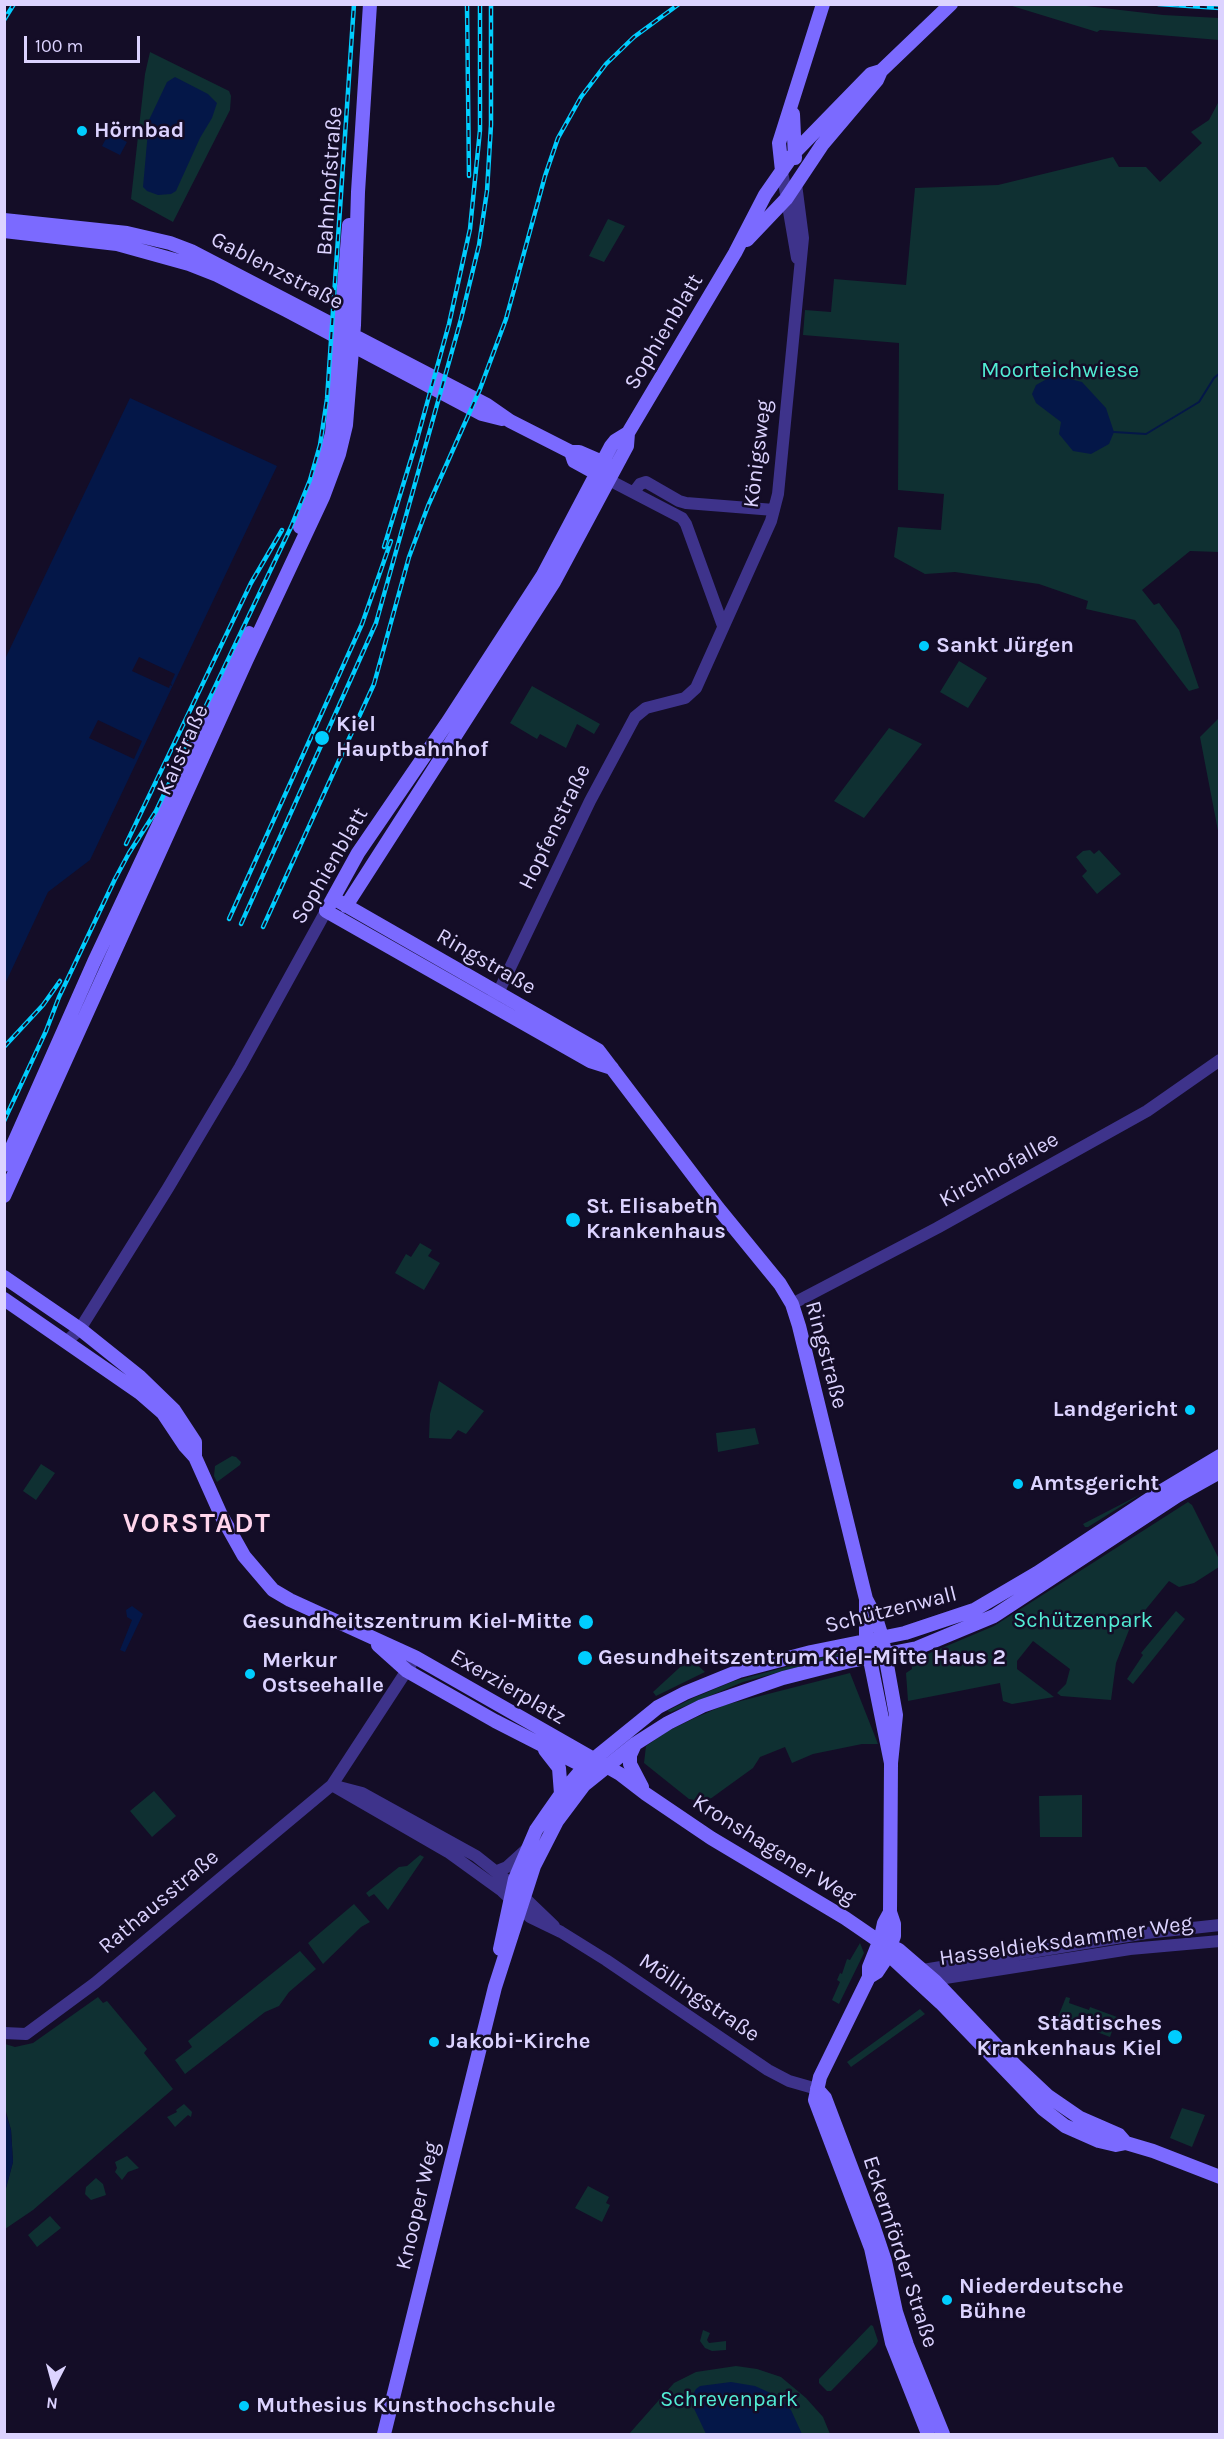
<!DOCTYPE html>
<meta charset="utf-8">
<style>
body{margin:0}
#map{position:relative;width:1224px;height:2439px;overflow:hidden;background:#140d27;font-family:Karla,sans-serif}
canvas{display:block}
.frame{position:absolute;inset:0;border:6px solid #dcd3ff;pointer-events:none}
.north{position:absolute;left:24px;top:2355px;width:60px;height:60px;-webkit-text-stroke:4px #140d27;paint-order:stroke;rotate:186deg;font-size:16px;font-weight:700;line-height:24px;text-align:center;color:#dcd3ff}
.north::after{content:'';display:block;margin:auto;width:21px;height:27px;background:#dcd3ff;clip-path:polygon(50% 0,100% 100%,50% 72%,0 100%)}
.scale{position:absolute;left:24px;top:36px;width:116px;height:27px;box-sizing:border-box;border:3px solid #dcd3ff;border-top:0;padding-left:8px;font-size:18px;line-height:21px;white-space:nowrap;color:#dcd3ff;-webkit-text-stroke:4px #140d27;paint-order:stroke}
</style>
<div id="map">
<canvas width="1224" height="2439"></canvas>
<div class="frame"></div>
<div class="north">N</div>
<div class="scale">100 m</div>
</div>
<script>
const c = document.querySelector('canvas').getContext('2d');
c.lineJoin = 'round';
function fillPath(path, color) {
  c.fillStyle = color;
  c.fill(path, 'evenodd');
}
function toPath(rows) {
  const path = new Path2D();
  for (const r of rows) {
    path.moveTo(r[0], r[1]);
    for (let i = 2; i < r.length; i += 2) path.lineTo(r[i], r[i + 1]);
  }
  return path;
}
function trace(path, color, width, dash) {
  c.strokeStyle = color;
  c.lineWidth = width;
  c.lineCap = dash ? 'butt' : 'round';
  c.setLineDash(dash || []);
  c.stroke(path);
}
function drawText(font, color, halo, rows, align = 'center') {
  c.font = font + ' Karla,sans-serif';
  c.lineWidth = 5;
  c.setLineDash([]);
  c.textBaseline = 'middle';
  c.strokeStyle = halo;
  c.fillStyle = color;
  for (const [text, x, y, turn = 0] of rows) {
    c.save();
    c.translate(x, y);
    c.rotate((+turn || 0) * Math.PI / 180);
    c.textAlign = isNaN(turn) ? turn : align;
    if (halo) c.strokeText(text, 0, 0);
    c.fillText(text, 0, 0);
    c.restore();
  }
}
const green = toPath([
 [1009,5,1078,5,1163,15,1219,18,1219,40,1100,30,1097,32],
 [150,52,229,91,231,96,230,110,173,222,131,199,145,74],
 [1219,101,1219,552,1190,551,1142,590,1154,605,1159,603,1179,630,1199,688,1189,691,1135,620,1086,609,1088,601,1039,584,955,572,925,574,894,557,898,527,941,530,944,494,898,490,899,343,803,335,805,310,831,312,834,279,906,285,915,188,998,185,1113,157,1119,167,1146,167,1160,182,1202,143,1191,132,1209,120],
 [608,219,625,226,604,262,589,256],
 [959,661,987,678,968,708,940,692],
 [532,686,600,724,594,734,577,724,566,748,540,734,537,739,510,723],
 [1219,718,1219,836,1200,737],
 [889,728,922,744,864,818,834,801],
 [1090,850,1094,854,1099,850,1121,874,1097,894,1082,876,1087,871,1076,857,1083,851],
 [420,1243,432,1250,428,1256,440,1263,424,1290,395,1273,406,1254,411,1257],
 [439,1381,484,1411,466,1434,458,1430,451,1439,429,1438,430,1414],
 [755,1428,759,1444,718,1452,716,1433],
 [232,1456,236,1457,241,1462,240,1465,217,1482,214,1476,215,1466],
 [41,1464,55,1473,36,1500,23,1491],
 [1141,1494,1088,1527,1085,1527,1083,1524],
 [1188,1502,1192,1505,1219,1559,1219,1567,1194,1583,1179,1587,1169,1581,1129,1630,1116,1663,1111,1700,1061,1696,1057,1693,1066,1684,1070,1669,1033,1641,1017,1661,1017,1669,1054,1697,1012,1704,1003,1701,1000,1683,908,1701,906,1673,912,1669,911,1661,994,1626],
 [1176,1611,1185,1619,1133,1684,1127,1679,1143,1655,1141,1653],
 [846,1651,846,1654,743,1682,671,1712,667,1711,693,1698,734,1681],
 [690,1658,705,1672,656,1696,653,1692],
 [850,1673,878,1744,862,1744,813,1754,792,1763,785,1747,760,1757,753,1768,706,1802,689,1799,644,1763,646,1746,668,1731,697,1717,725,1705],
 [154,1791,176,1816,152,1837,130,1811],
 [1082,1795,1082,1837,1040,1837,1039,1796],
 [420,1855,424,1857,388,1910,374,1894,369,1897,366,1893,399,1867,407,1866],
 [354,1904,370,1922,361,1927,323,1964,308,1943],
 [860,1943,864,1953,839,2004,832,2000,840,1982,837,1980,840,1973,842,1974,847,1959,850,1960],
 [300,1951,316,1969,289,1992,279,2006,265,2012,185,2074,175,2060,192,2047,188,2041],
 [98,1997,103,2003,107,2001,147,2049,144,2053,173,2089,33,2210,5,2229,5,2192,13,2162,11,2130,5,2108,5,2044,15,2047,33,2043],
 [1066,1997,1070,1998,1069,2003,1089,2010,1090,2007,1117,2017,1110,2037,1058,2017],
 [920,2009,925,2014,851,2067,847,2062],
 [184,2104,192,2112,191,2117,188,2115,175,2127,167,2117,177,2112,176,2110],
 [1182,2108,1205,2115,1192,2147,1170,2138],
 [127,2156,139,2168,128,2172,122,2180,115,2172,117,2168,115,2162],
 [96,2178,103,2184,106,2195,91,2200,85,2194,86,2187],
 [588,2186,609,2197,606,2203,610,2205,602,2222,575,2208],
 [50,2216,61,2228,37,2247,28,2235],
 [871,2325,873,2326,878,2341,876,2345,831,2391,827,2391,819,2383,819,2379],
 [703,2330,710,2333,707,2340,709,2343,726,2341,726,2350,712,2351,705,2348,700,2341],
 [736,2366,757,2369,781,2377,806,2398,823,2417,830,2434,629,2434,674,2383,696,2372]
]);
const water = toPath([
 [175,77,208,94,217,103,212,118,200,138,176,191,171,194,158,195,147,191,143,187,149,120,167,82],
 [109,133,127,142,120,155,102,146],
 [1054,375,1082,382,1106,408,1114,432,1109,444,1091,454,1073,451,1059,434,1061,422,1036,403,1032,394,1036,385],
 [130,398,277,466,90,860,48,892,5,984,5,659],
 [132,1606,143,1614,125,1652,120,1650,132,1620,127,1617,126,1610],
 [4,2108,11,2130,13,2162,5,2192],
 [731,2382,755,2386,777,2396,791,2410,802,2434,706,2434,690,2400,696,2389,700,2386]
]);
const pier = toPath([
 [139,657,175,674,171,683,172,686,170,685,169,688,132,671],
 [98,720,142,741,134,759,89,738]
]);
const stream = toPath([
 [1114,432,1146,434,1199,402,1214,378,1220,373]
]);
const tertiary = toPath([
 [782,171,797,258],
 [609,480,682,518,686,524,723,626],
 [634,492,640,484,646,482,679,501,686,503,774,510],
 [493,998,498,993,590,801,635,717,646,708,685,698,696,688,771,521,778,494,803,238,796,184],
 [792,1304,937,1228,1147,1111,1220,1060],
 [66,1342,80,1329,168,1188,240,1067,326,911],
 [332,1785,448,1852,502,1891,530,1917,561,1932,606,1960,768,2070,789,2081,817,2089],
 [339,1787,362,1793,476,1856,505,1879,554,1926],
 [497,1871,507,1867,528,1848],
 [923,1970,1146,1933,1220,1925],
 [926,1981,1130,1949,1220,1941],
 [4,2033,26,2034,95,1983,332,1785,411,1664]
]);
const secondary = toPath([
 [793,114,795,158],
 [782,171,779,143,823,4],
 [4,220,127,233,170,243,191,251,487,405,510,421,571,452,579,452,609,465],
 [4,231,117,244,189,264,217,275,286,310,482,414,502,419],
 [747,240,786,199,822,145,877,80,881,71,951,4],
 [571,452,574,461,605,478],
 [300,527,319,480,332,433,349,225],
 [333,898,598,1050,718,1208,780,1284,792,1304,799,1326,863,1587,866,1599,866,1640,891,1763],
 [346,906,554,582,627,446,628,433,735,253,765,195,795,152,871,74,881,71],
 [612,1068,590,1061,326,911,358,853,447,723,543,575,611,446,615,441,628,433],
 [4,1165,94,962,249,633],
 [4,1196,246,661,323,497,339,454,346,425,354,325,358,192,370,4],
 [4,1277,80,1329,140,1377,174,1410,195,1442,195,1457],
 [4,1299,140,1393,163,1413,185,1446,195,1457,221,1515,244,1556,273,1590,290,1600,415,1657,620,1774,646,1794,711,1838,845,1918,880,1942,888,1954,941,2003,1043,2109,1065,2126,1099,2141,1116,2145,1126,2143,1153,2151,1220,2177],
 [866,1599,876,1618,882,1637,896,1715,891,1763,890,1912,894,1924,894,1936,885,1960,877,1972,869,1977],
 [378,1645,407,1671,495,1721,591,1770],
 [635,1744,630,1755,630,1764,642,1787],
 [545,1750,559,1768,561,1794],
 [890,1912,884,1923,881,1937,869,1967,869,1977,820,2077,815,2100,871,2248,892,2343,928,2434],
 [885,1943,899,1950,935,1981,1015,2065,1048,2096,1080,2118,1119,2135,1126,2143],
 [500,1949,515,1879,536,1830,547,1814,561,1794,584,1767,658,1707,685,1693,739,1671,811,1652,905,1633,974,1610,1037,1573,1160,1492,1220,1456],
 [817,2089,825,2098,873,2225,885,2261,896,2312,907,2345,943,2434],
 [384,2434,495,1987,534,1866,557,1821,584,1785,635,1744,668,1723,702,1706,783,1678,846,1662,917,1648,994,1616,1177,1496,1220,1472]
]);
const rail = toPath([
 [467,4,469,176],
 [1158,4,1220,8],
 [4,20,14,4],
 [384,547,416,443,449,324,470,229,480,130,480,4],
 [126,844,251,583,282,530],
 [229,919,362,624,391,541],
 [241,924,376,623,461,319,479,245,487,191,491,125,491,4],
 [263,927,374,684,409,557,428,506,480,389,506,319,545,176,558,138,581,97,606,64,634,37,679,4],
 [4,1047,43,1005,60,981],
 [4,1121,46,1031,59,997,115,879,129,853,156,811,291,527,310,480,320,445,327,399,354,4]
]);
const markers = [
 [82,131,6,"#00cdfe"],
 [924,646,6,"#00cdfe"],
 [322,738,8,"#00cdfe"],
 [573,1220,8,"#00cdfe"],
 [1190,1410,6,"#00cdfe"],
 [1018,1484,6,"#00cdfe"],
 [586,1622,8,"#00cdfe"],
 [585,1658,8,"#00cdfe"],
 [250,1674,6,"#00cdfe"],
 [1175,2037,8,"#00cdfe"],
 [434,2042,6,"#00cdfe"],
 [947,2300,6,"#00cdfe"],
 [244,2406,6,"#00cdfe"]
];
const poiNames = [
 ["Hörnbad",94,131],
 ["Sankt Jürgen",936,646],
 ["Kiel",336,725],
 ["Hauptbahnhof",336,750],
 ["St. Elisabeth",586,1207],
 ["Krankenhaus",586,1232],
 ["Landgericht",1178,1410,"right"],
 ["Amtsgericht",1030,1484],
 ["Gesundheitszentrum Kiel-Mitte",572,1622,"right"],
 ["Gesundheitszentrum Kiel-Mitte Haus 2",598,1658],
 ["Merkur",262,1661],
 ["Ostseehalle",262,1686],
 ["Städtisches",1162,2024,"right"],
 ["Krankenhaus Kiel",1162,2049,"right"],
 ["Jakobi-Kirche",446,2042],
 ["Niederdeutsche",959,2287],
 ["Bühne",959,2312],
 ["Muthesius Kunsthochschule",256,2406]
];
const streetNames = [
 ["Bahnhofstraße",330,181,-86],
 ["Gablenzstraße",277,271,27],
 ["Sophienblatt",664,332,-59],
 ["Königsweg",758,454,-83],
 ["Kaistraße",183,750,-66],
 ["Hopfenstraße",555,827,-64],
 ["Sophienblatt",330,866,-60],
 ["Ringstraße",486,962,30],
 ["Kirchhofallee",999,1170,-29],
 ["Ringstraße",826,1355,75],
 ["Schützenwall",891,1610,-14],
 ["Exerzierplatz",508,1687,30],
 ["Kronshagener Weg",774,1850,32],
 ["Rathausstraße",159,1902,-40],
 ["Hasseldieksdammer Weg",1066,1941,-8],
 ["Möllingstraße",699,1998,34],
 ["Knooper Weg",418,2206,-77],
 ["Eckernförder Straße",900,2252,72]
];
const parkNames = [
 ["Moorteichwiese",1060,371],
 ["Schützenpark",1083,1621],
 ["Schrevenpark",729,2400]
];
const districtNames = [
 ["VORSTADT",197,1524]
];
fillPath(green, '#0f3032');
fillPath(water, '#041748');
fillPath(pier, '#140d27');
trace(stream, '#041748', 2);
trace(tertiary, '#3e338b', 12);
trace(secondary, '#7b6aff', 14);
trace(rail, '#00cdfe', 4.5);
trace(rail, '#140d27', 2, [7]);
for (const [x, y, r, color] of markers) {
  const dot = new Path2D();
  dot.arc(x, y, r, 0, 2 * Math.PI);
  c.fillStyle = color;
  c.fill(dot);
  trace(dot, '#140d27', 2);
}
drawText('bold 22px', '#dcd3ff', '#140d27', poiNames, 'left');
drawText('22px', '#dcd3ff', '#140d27', streetNames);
drawText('22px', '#52ecd4', '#140d27', parkNames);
c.letterSpacing = '1.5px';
drawText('bold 28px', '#ffd5ec', '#140d27', districtNames);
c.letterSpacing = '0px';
</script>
